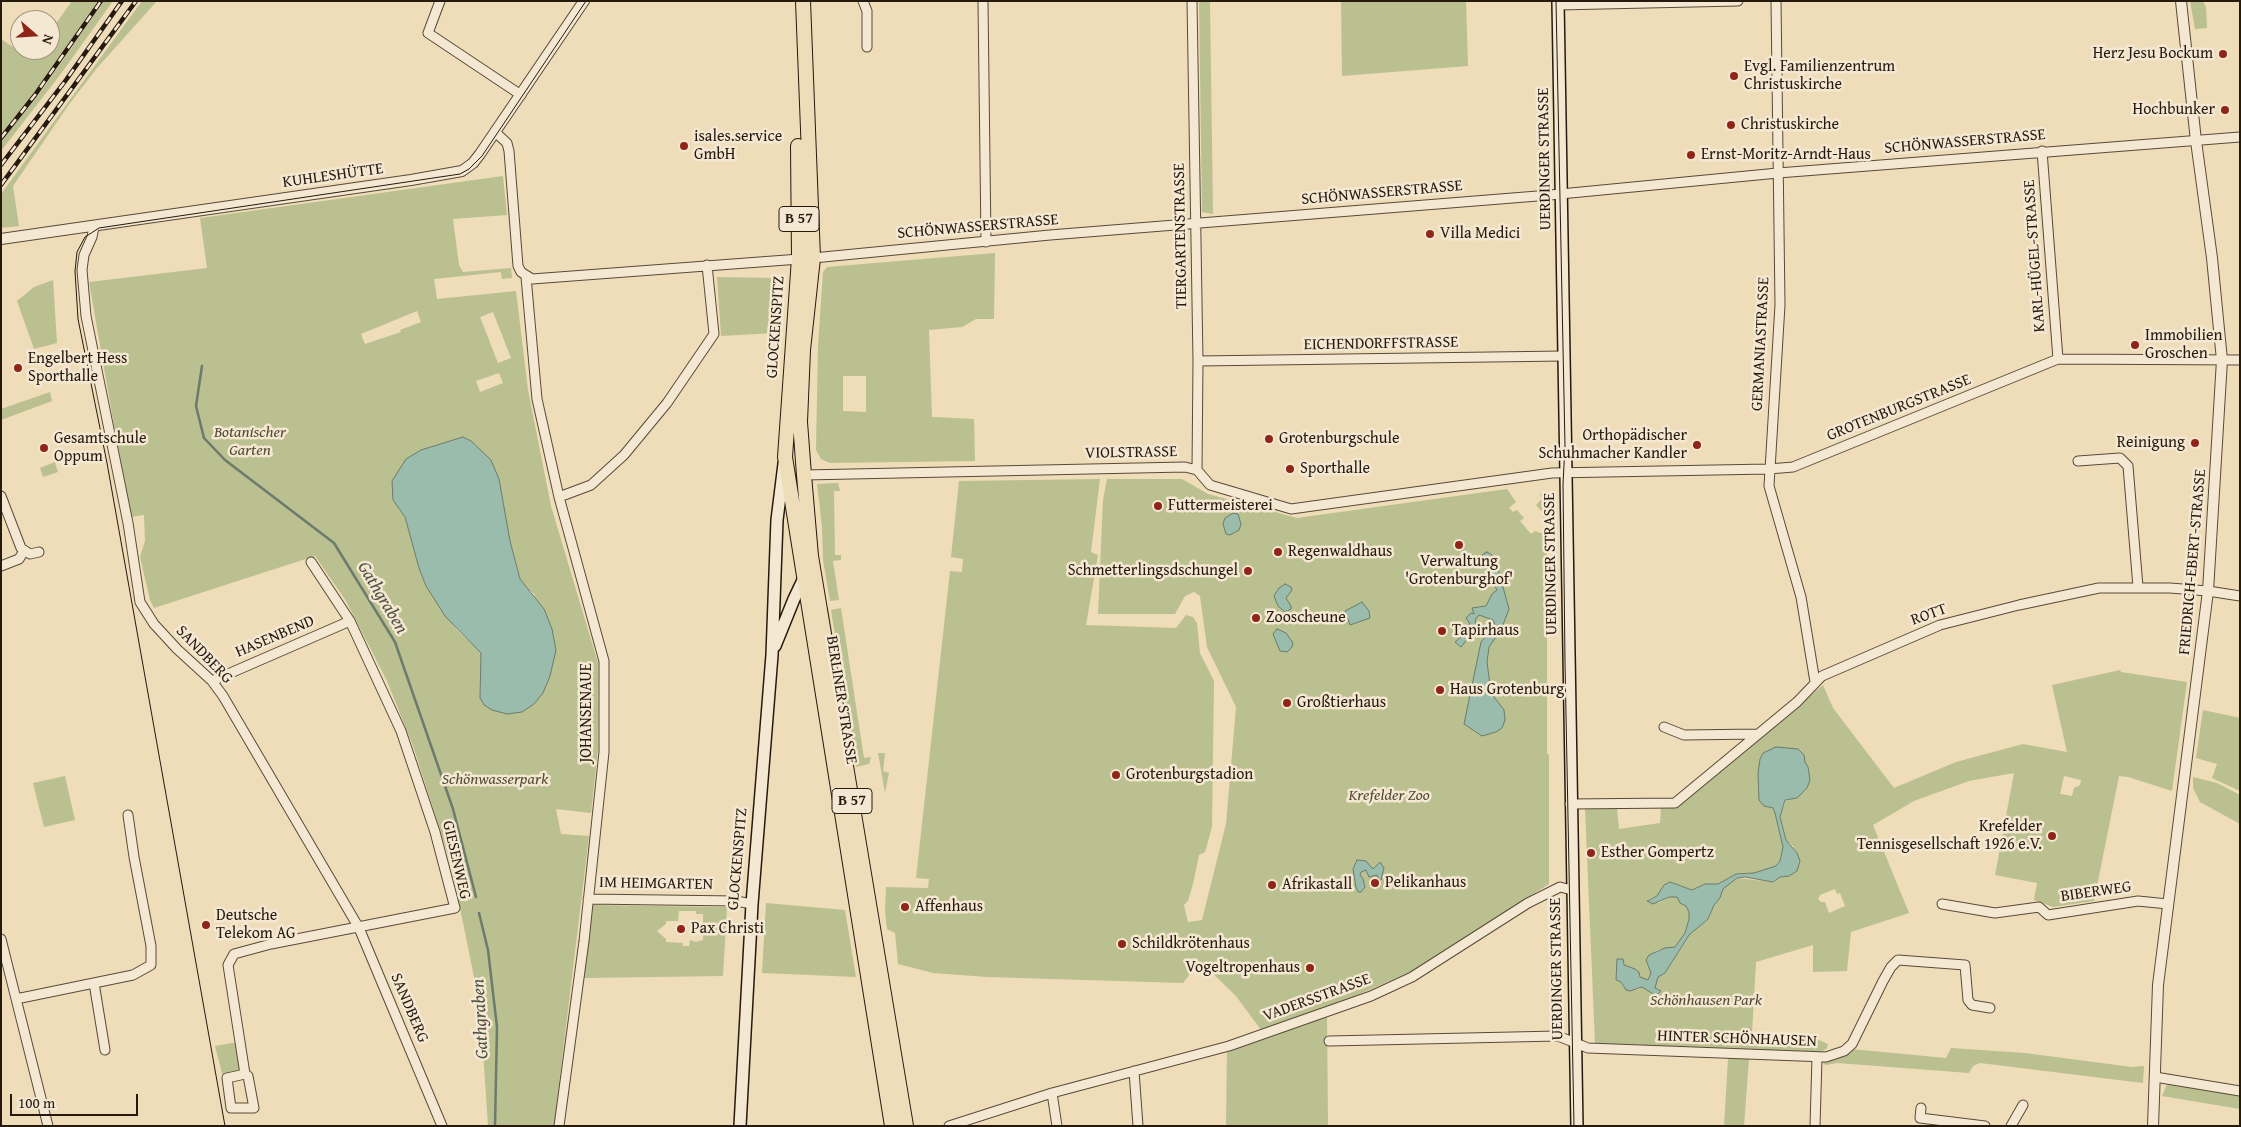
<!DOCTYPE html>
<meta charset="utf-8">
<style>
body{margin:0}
#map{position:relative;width:2241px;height:1127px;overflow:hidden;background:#efdcb9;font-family:"Gentium Book Plus",serif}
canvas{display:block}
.frame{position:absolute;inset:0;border:2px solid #26190e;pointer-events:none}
.north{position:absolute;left:10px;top:10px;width:50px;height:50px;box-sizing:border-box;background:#f5e8d2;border:1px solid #a29584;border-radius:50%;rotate:109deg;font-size:14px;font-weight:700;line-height:20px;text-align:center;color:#26190e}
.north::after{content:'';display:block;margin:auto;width:18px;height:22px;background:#8f2418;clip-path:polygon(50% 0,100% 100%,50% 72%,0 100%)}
.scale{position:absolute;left:10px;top:1094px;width:128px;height:22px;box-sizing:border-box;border:2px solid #26190e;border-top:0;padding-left:6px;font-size:15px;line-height:18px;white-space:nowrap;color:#26190e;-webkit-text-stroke:4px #f5e8d2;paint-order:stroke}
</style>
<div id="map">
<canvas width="2241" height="1127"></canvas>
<div class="frame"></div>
<div class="north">N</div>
<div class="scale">100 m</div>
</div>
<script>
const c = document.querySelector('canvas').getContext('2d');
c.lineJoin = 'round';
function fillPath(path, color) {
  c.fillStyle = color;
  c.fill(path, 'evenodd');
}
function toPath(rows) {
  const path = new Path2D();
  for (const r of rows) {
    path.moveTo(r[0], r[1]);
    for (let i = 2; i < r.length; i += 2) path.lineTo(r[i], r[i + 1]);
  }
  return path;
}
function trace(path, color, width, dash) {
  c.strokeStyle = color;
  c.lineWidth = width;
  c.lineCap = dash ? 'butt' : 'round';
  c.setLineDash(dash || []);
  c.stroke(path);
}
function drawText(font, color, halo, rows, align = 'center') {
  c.font = font + ' "Gentium Book Plus",serif';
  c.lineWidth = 5;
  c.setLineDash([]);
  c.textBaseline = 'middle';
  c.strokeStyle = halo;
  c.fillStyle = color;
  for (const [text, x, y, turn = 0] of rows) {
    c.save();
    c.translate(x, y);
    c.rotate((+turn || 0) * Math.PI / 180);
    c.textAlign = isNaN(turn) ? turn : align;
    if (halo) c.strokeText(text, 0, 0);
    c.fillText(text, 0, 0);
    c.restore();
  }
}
const green = toPath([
 [72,1,98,1,25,106,1,134,1,39,31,59,37,50,50,50,50,32],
 [104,1,113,1,60,75,1,151,1,141,37,97],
 [142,1,157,1,97,68,70,103,13,186,19,226,1,228,1,194],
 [1199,1,1210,1,1213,214,1202,212],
 [1341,1,1466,1,1468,66,1342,76],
 [2190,1,2203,1,2206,7,2207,28,2195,29],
 [503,176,507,215,453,219,459,265,463,272,511,268,512,278,502,279,501,272,434,279,437,299,516,291,528,390,551,506,598,663,598,749,591,813,556,809,561,834,589,836,554,1126,488,1126,483,1051,474,977,451,864,413,746,387,681,346,601,315,556,154,608,150,600,140,557,145,541,144,515,130,517,89,282,207,268,200,218],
 [417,311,421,322,400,330,401,332,365,344,361,334],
 [493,312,511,358,498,363,480,317],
 [499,373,503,383,480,392,476,381],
 [393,500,510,541,520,579,524,585,535,595,484,705,480,698,481,653,457,630,426,586,419,568,405,517],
 [995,253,994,319,976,319,962,327,929,330,932,417,974,419,975,461,830,463,821,459,816,450,818,345,823,272,827,267],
 [843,376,866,376,866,412,843,411],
 [717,277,775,278,774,333,721,336],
 [53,280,57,343,34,349,17,301,34,287],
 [50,392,52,401,1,420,1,409],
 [55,462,58,472,43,477,40,468],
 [1100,479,1091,552,1098,555,1086,625,1176,628,1186,615,1193,617,1197,623,1200,653,1214,681,1212,827,1205,852,1199,855,1193,884,1188,901,1184,905,1188,922,1202,920,1226,824,1236,707,1207,647,1200,596,1194,592,1185,596,1175,614,1098,614,1103,500,1107,479,1182,479,1208,494,1297,518,1507,489,1516,502,1509,508,1513,512,1517,510,1524,518,1520,521,1531,534,1535,531,1541,533,1547,533,1547,753,1549,755,1549,884,1412,971,1335,1005,1261,1030,1236,996,1205,966,1195,967,1183,983,987,977,933,973,898,964,895,933,887,929,885,911,886,887,928,888,929,879,916,878,950,571,962,572,963,559,951,557,959,481],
 [838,483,840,491,834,491,835,555,841,555,841,560,833,561,839,600,830,601,823,560,822,527,817,484],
 [1549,493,1550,520,1546,521,1543,517,1545,515,1536,505,1542,499,1540,494],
 [825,607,828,607,854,766,851,765],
 [841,608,864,758,871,757,869,764,856,767,831,610],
 [2120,670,2121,672,2187,682,2172,791,2128,777,2119,776,2094,901,2053,907,2034,900,2037,883,1995,875,2014,773,1969,781,1914,801,1873,825,1909,913,1851,932,1847,971,1813,972,1813,945,1756,962,1752,1033,1807,1035,1828,1044,1827,1048,1821,1053,1595,1044,1585,808,1617,808,1619,829,1660,823,1661,807,1678,806,1823,685,1833,708,1894,788,1956,762,2023,744,2067,752,2052,685],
 [1758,773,1801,793,1797,798,1786,800,1780,817,1786,840,1793,846,1800,861,1789,876,1780,877,1773,882,1737,878,1726,886,1723,889,1720,898,1714,905,1708,919,1689,935,1665,973,1658,977,1655,983,1655,994,1647,989,1642,987,1637,990,1622,985,1621,982,1616,979,1618,959,1624,965,1639,972,1640,977,1644,980,1648,980,1651,973,1647,964,1657,950,1675,947,1685,933,1689,918,1689,912,1686,906,1681,903,1677,897,1669,897,1659,903,1648,899,1657,896,1670,882,1692,890,1705,884,1718,884,1736,874,1754,873,1772,868,1776,866,1780,861,1783,847,1775,813,1773,808,1764,806],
 [2064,776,2081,780,2080,785,2074,788,2072,796,2060,794],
 [1835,889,1837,894,1840,893,1845,906,1829,913,1825,902,1821,902,1818,899,1820,895],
 [2203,710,2240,718,2240,791,2212,778,2217,764,2196,758],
 [878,753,885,753,883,771,889,773,885,793],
 [65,776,75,820,44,827,33,783],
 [2193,777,2217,783,2240,795,2240,824,2200,802,2193,788],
 [766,903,845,910,856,977,762,973],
 [593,905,727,907,723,976,584,978],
 [679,911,696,911,696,914,703,914,703,940,696,942,690,940,689,946,683,946,683,943,666,942,666,939,657,931,666,924,666,921,678,921],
 [1327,1015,1328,1126,1226,1126,1227,1048],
 [238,1042,243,1071,223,1077,215,1046],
 [1951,1048,2025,1053,2132,1067,2144,1066,2143,1083,1980,1063,1973,1066,1969,1073,1837,1063,1826,1065,1821,1062,1851,1049,1946,1058],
 [1728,1058,1749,1059,1744,1126,1724,1126],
 [2168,1082,2240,1095,2240,1109,2162,1096]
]);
const water = toPath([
 [463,437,471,441,491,460,499,479,510,541,520,579,544,609,552,629,556,650,550,676,543,693,534,704,522,712,507,714,492,710,484,705,480,698,481,653,445,616,426,586,419,568,405,517,393,500,392,481,406,459,421,450,463,437],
 [1233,513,1238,514,1241,524,1239,530,1230,535,1226,534,1223,524,1225,518,1233,513],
 [1487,552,1492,555,1499,572,1509,609,1501,630,1489,647,1487,662,1491,693,1504,710,1505,720,1502,728,1496,732,1482,736,1464,724,1481,642,1487,635,1493,633,1496,627,1493,620,1479,615,1475,620,1477,627,1461,647,1455,642,1468,631,1470,624,1466,618,1471,613,1474,614,1472,608,1486,606,1492,594,1497,590,1482,562,1483,554,1487,552],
 [1285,584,1291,587,1292,590,1286,598,1291,606,1291,609,1285,612,1278,606,1274,596,1279,588,1285,584],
 [1362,602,1369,611,1370,618,1350,625,1345,611,1362,602],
 [1277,629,1286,633,1293,643,1292,647,1287,652,1280,651,1273,634,1277,629],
 [1776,747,1798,749,1804,755,1805,762,1808,767,1810,780,1807,788,1797,798,1785,800,1780,817,1786,840,1797,853,1800,861,1797,871,1789,876,1780,877,1773,882,1745,877,1737,878,1723,889,1720,898,1714,905,1708,919,1689,935,1665,973,1658,977,1655,988,1661,991,1658,994,1655,995,1642,987,1630,991,1626,990,1621,982,1616,980,1617,959,1623,959,1624,965,1635,969,1639,972,1640,977,1648,980,1651,973,1646,960,1649,955,1665,948,1675,947,1685,933,1689,919,1689,912,1686,906,1680,903,1677,897,1669,897,1653,904,1647,901,1657,896,1664,885,1670,882,1692,890,1705,884,1718,884,1736,874,1754,873,1776,866,1780,861,1783,847,1775,813,1773,808,1764,806,1759,800,1758,773,1760,759,1763,753,1776,747],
 [1357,860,1366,861,1373,869,1380,862,1384,868,1381,880,1379,880,1377,875,1369,877,1366,870,1361,872,1360,875,1363,879,1365,887,1361,892,1358,892,1356,887,1353,869,1357,860]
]);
const stream = toPath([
 [202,366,196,406,204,438,225,460,334,543,395,642,453,809,476,897],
 [479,913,488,950,497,1027,495,1126]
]);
const minor = toPath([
 [440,1,428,33,521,95],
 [863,1,867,11,867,47],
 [983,1,986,242],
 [1192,1,1198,361,1197,470],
 [1776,1,1780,305,1769,486,1801,597,1815,682],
 [1558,5,1738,1],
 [495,132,507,143,509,151,518,266,521,272,532,279,813,258,1050,235,1550,195,1778,173,2240,137],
 [2042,151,2058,359],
 [94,227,92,237,84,255,82,270,86,316,128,523,140,602,154,624,177,649,212,681,223,696,359,928,442,1126],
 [526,277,537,399,559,497,604,661,604,752,584,941,559,1126],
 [1198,361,1564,356],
 [2078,461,2120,458,2128,466,2138,587],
 [804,475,1185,467,1197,470,1210,485,1291,509,1552,473,1769,469,1793,467,2058,359,2240,360],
 [1,496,21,548,30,554,39,552],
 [559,497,591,485,624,455,667,403,714,334,707,265],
 [1,566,19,559,24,551],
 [212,681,350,621],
 [1664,727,1684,735,1758,734],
 [1570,804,1675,803,1797,702,1822,676,1940,625,2019,605,2099,588,2170,588,2208,591,2240,596],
 [588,899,736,901,752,904],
 [1942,904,1995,913,2039,907,2048,915,2138,901,2168,904],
 [1,939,48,1126],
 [94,983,105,1050],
 [16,999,133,975,151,965,151,946,134,857,128,815],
 [1329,1041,1558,1036,1588,1048,1826,1057,1844,1051,1852,1044,1883,981,1891,967,1898,960,1965,965,1968,1000,1972,1005,1990,1008],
 [1134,1071,1138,1126],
 [245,1074,228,965,234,954,271,944,455,908,435,832,401,731,350,621,311,562],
 [245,1074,248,1076,254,1108,231,1108,227,1078,245,1074],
 [2155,1077,2240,1091],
 [1052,1093,1057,1126],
 [1921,1108,1920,1118,1985,1126],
 [949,1126,1052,1093,1229,1046,1371,996,1412,977,1528,903,1560,887,1572,890],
 [1815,1126,1817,1058],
 [2011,1126,2023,1105]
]);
const tertiary = toPath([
 [1,239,411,180,462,171,473,163,480,154,584,1],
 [2153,1126,2158,985,2208,591,2222,360,2212,258,2196,141,2181,1]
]);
const secondary = toPath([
 [1558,1,1577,1126],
 [775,646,794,599,805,576],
 [740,1126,752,904,772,655,777,520,784,464]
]);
const primary = toPath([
 [803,1,813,258,803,350,800,422,804,475,811,556,906,1126],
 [798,146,799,258,785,457,892,1126]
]);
const tram = toPath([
 [1556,1,1565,446,1563,484,1565,663,1574,1126],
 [225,1126,107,463,78,319,75,271,77,252,85,237,99,228,460,174,469,169,482,156,586,1]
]);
const rail = toPath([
 [1,138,35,95,101,1],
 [1,165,66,80,122,1],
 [1,185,136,1]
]);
const markers = [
 [2223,54,5,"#8f2418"],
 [1734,76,5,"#8f2418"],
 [2225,110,5,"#8f2418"],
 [1731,125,5,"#8f2418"],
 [684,146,5,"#8f2418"],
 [1691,155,5,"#8f2418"],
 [1430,234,5,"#8f2418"],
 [2135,345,5,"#8f2418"],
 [18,368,5,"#8f2418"],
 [1269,439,5,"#8f2418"],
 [2195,443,5,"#8f2418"],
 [1697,445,5,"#8f2418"],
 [44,448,5,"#8f2418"],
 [1290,469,5,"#8f2418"],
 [1158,506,5,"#8f2418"],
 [1459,545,5,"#8f2418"],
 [1278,552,5,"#8f2418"],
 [1248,571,5,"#8f2418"],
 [1256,618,5,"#8f2418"],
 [1442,631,5,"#8f2418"],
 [1440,690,5,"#8f2418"],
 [1287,703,5,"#8f2418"],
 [1116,775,5,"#8f2418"],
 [2052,836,5,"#8f2418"],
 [1591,853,5,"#8f2418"],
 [1375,883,5,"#8f2418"],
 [1272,885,5,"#8f2418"],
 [905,907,5,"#8f2418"],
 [206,925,5,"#8f2418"],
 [681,929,5,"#8f2418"],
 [1122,944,5,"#8f2418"],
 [1310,968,5,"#8f2418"]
];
const shields = [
 [799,219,40],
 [852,801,40]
];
const shieldNames = [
 ["B 57",799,219],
 ["B 57",852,801]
];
const poiNames = [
 ["Herz Jesu Bockum",2213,54,"right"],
 ["Evgl. Familienzentrum",1744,67],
 ["Christuskirche",1744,85],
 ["Hochbunker",2215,110,"right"],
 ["Christuskirche",1741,125],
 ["isales.service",694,137],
 ["GmbH",694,155],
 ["Ernst-Moritz-Arndt-Haus",1701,155],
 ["Villa Medici",1440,234],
 ["Immobilien",2145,336],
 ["Groschen",2145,354],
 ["Engelbert Hess",28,359],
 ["Sporthalle",28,377],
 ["Orthopädischer",1687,436,"right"],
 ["Schuhmacher Kandler",1687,454,"right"],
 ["Gesamtschule",54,439],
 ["Oppum",54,457],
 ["Grotenburgschule",1279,439],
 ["Reinigung",2185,443,"right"],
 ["Sporthalle",1300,469],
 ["Futtermeisterei",1168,506],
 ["Regenwaldhaus",1288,552],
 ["Verwaltung",1459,562,"center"],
 ["'Grotenburghof'",1459,580,"center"],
 ["Schmetterlingsdschungel",1238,571,"right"],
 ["Zooscheune",1266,618],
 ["Tapirhaus",1452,631],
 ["Haus Grotenburg",1450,690],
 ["Großtierhaus",1297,703],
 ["Grotenburgstadion",1126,775],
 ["Krefelder",2042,827,"right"],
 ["Tennisgesellschaft 1926 e.V.",2042,845,"right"],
 ["Esther Gompertz",1601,853],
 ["Pelikanhaus",1385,883],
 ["Afrikastall",1282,885],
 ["Affenhaus",915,907],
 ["Deutsche",216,916],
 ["Telekom AG",216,934],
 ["Pax Christi",691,929],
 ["Schildkrötenhaus",1132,944],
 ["Vogeltropenhaus",1300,968,"right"]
];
const streetNames = [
 ["SCHÖNWASSERSTRASSE",1965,142,-5],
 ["UERDINGER STRASSE",1545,159,-91],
 ["KUHLESHÜTTE",333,176,-8],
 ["SCHÖNWASSERSTRASSE",1382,193,-5],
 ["SCHÖNWASSERSTRASSE",978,227,-5],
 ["TIERGARTENSTRASSE",1181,236,-91],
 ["KARL-HÜGEL-STRASSE",2035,256,-94],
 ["GLOCKENSPITZ",776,327,-86],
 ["EICHENDORFFSTRASSE",1381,344,-1],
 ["GERMANIASTRASSE",1761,344,-87],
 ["GROTENBURGSTRASSE",1899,408,-22],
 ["VIOLSTRASSE",1131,453,-1],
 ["FRIEDRICH-EBERT-STRASSE",2193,562,-85],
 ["UERDINGER STRASSE",1551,564,-91],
 ["ROTT",1929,615,-20],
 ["HASENBEND",275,637,-23],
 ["SANDBERG",204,655,46],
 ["BERLINER STRASSE",841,700,81],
 ["JOHANSENAUE",587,713,-90],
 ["GLOCKENSPITZ",738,859,-85],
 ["GIESENWEG",456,860,77],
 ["IM HEIMGARTEN",656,884,1],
 ["BIBERWEG",2096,892,-8],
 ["UERDINGER STRASSE",1557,969,-91],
 ["VADERSSTRASSE",1317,998,-20],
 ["SANDBERG",409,1008,67],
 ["HINTER SCHÖNHAUSEN",1737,1039,2]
];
const parkNames = [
 ["Botanischer",250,433],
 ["Garten",250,451],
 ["Schönwasserpark",495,780],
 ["Krefelder Zoo",1389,796],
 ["Schönhausen Park",1706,1001]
];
const waterNames = [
 ["Gathgraben",382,598,59],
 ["Gathgraben",481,1019,-93]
];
fillPath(green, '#bac08f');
fillPath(water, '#9abcac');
trace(water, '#6c7b6d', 1);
trace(stream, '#6c7b6d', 2.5);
trace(minor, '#584a39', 11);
trace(tertiary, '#584a39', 12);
trace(secondary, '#26190e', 14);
trace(primary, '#26190e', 16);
trace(minor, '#f5e8d2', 9);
trace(tertiary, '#f5e8d2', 10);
trace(secondary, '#f5e8d2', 11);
trace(primary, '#efdcb9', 14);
trace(tram, '#26190e', 1);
trace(rail, '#26190e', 4.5);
trace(rail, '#f5e8d2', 2.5, [8]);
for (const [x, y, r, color] of markers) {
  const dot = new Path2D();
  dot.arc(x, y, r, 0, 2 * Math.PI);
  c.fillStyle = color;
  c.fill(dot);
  trace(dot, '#f5e8d2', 2);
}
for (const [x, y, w] of shields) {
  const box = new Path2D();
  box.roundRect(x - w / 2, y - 12.5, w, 25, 4);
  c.fillStyle = '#f5e8d2';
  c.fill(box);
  trace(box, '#26190e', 1);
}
drawText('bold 15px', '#26190e', null, shieldNames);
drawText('16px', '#26190e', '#f5e8d2', poiNames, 'left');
drawText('16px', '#26190e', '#f5e8d2', streetNames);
drawText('italic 16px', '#524b35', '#f5e8d2', parkNames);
drawText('italic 18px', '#4f5245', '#f5e8d2', waterNames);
</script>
